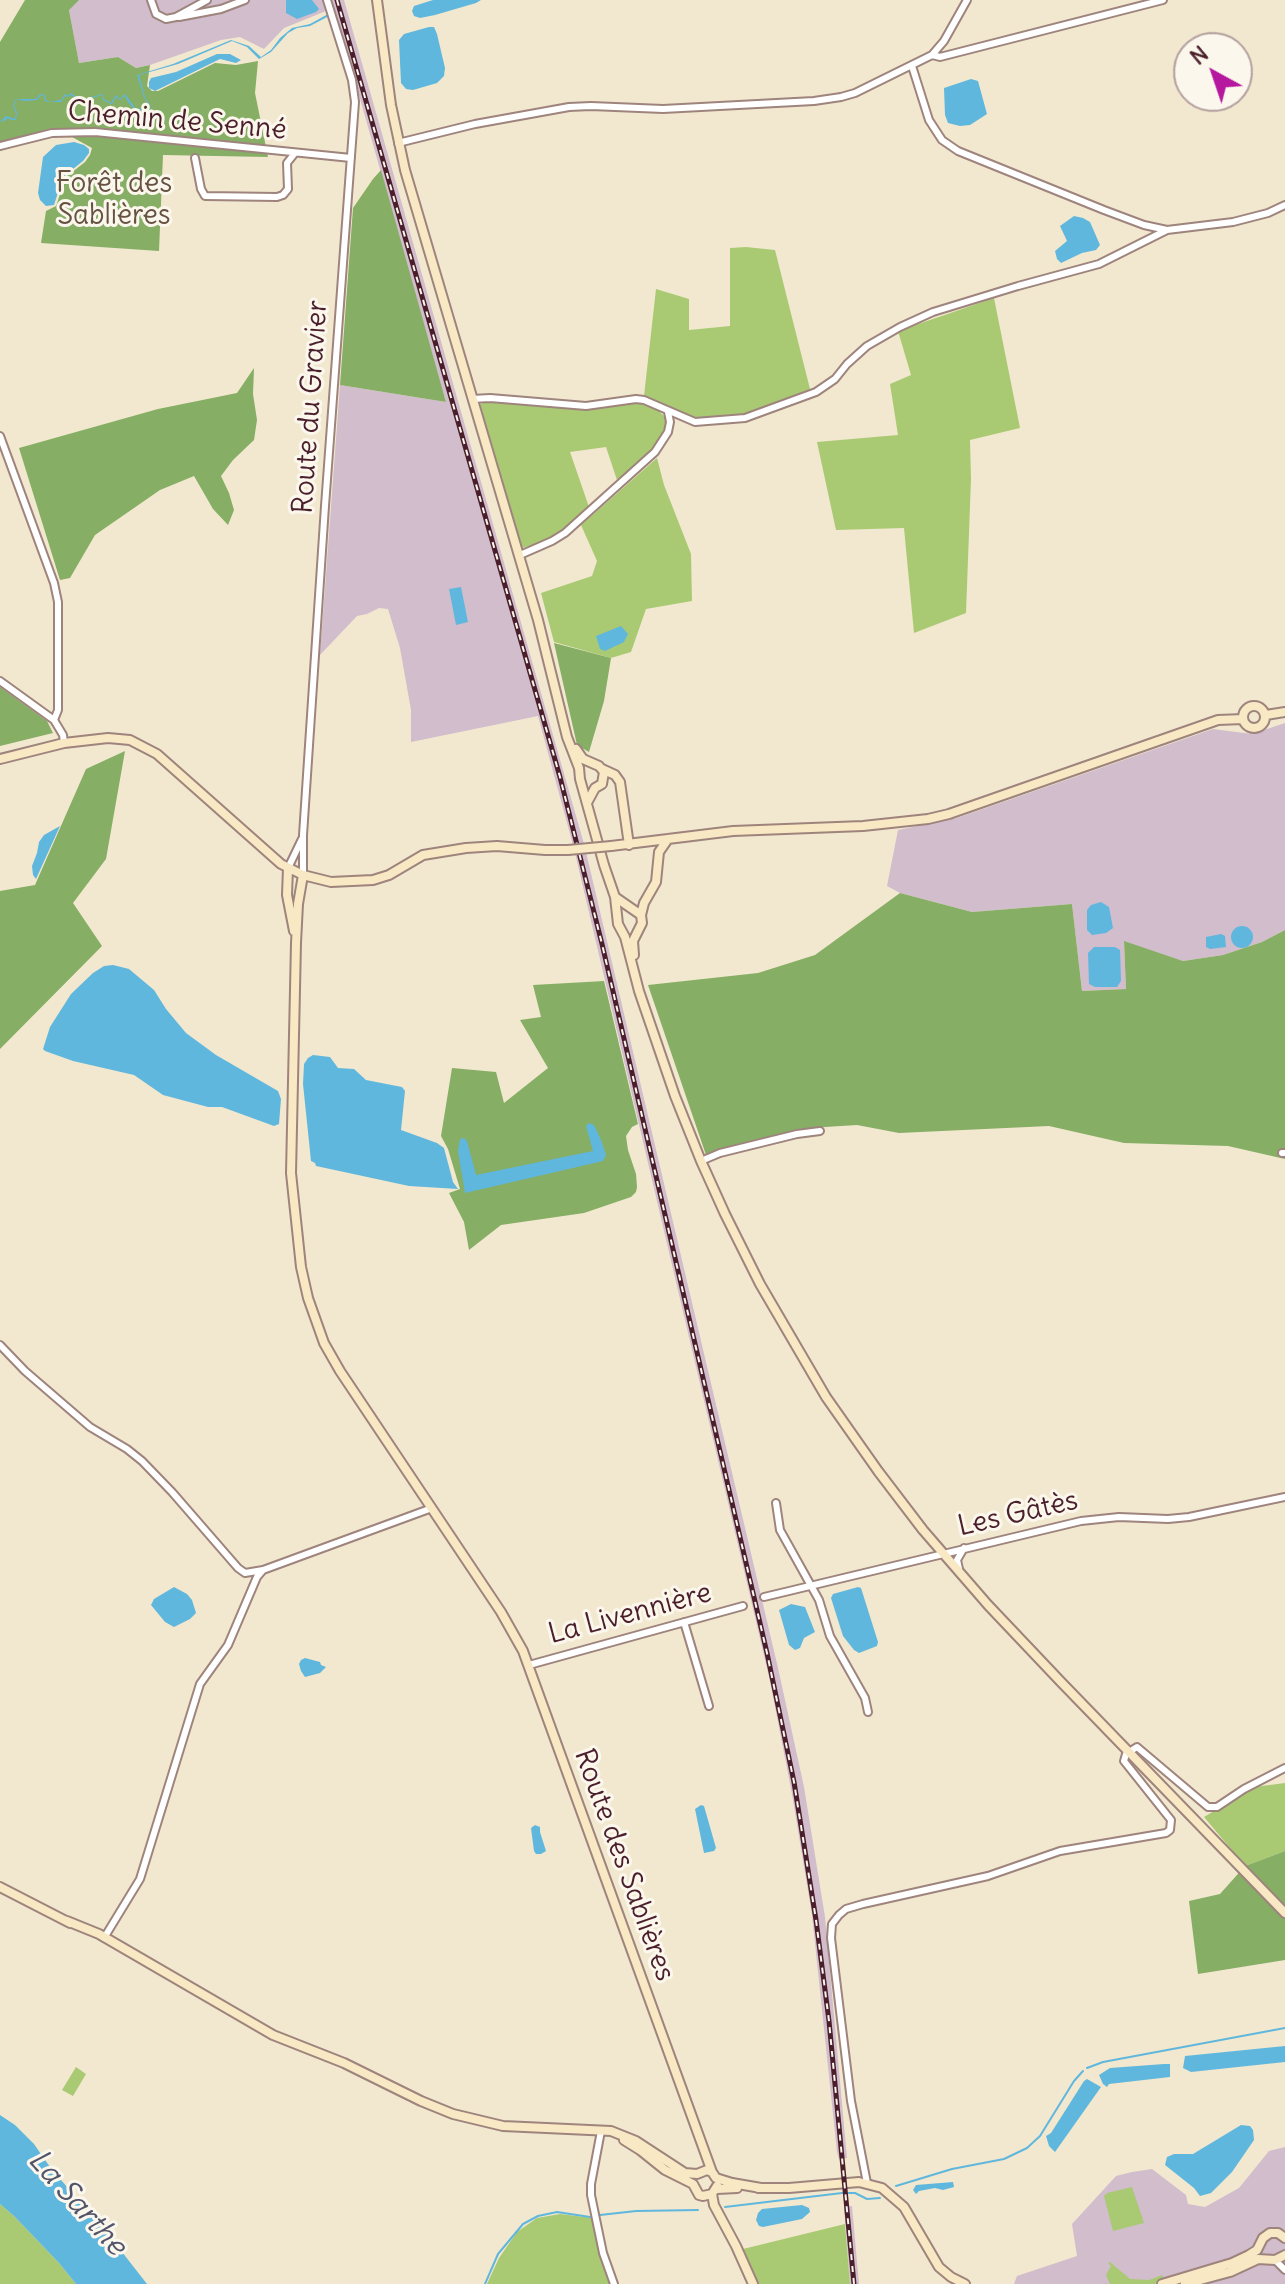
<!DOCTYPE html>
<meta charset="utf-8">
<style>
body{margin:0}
#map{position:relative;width:1285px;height:2284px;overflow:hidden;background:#f2e8cf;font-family:Delius,sans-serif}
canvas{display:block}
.north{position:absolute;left:1173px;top:32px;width:80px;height:80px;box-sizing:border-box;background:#fbf7ec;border:2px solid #b4a19f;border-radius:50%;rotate:320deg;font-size:22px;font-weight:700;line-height:32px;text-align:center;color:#4a1f2b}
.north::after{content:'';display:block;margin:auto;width:28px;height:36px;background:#b5179e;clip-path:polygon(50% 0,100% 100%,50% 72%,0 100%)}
</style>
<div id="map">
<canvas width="1285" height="2284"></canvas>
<div class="north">N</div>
</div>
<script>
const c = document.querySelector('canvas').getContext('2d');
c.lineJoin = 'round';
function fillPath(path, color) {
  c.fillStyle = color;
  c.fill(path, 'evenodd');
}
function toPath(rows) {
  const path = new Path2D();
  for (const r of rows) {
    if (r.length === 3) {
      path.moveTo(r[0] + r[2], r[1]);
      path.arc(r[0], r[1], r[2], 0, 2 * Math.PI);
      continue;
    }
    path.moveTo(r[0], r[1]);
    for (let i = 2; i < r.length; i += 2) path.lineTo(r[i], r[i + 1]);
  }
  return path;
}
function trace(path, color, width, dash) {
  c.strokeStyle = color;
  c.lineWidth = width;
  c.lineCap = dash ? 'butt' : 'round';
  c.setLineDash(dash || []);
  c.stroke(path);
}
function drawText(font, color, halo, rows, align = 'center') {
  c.font = font + ' Delius,sans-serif';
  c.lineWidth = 6;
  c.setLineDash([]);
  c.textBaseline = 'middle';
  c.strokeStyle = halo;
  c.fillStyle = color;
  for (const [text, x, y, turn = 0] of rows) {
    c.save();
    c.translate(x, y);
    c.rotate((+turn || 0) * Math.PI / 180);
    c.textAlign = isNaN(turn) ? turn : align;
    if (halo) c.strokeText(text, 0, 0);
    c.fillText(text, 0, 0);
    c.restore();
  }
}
const industrial = toPath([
 [59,0,330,0,326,11,284,28,264,49,240,37,221,40,150,65,136,68,118,57,79,63,69,10],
 [332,0,344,0,584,844,573,845,538,716,411,742,411,710,400,648,388,609,379,608,367,614,357,616,320,655,340,385,446,402],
 [1285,723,1285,930,1262,942,1223,955,1183,961,1124,942,1126,989,1082,991,1072,904,972,912,900,893,887,886,898,830,957,818,1213,729,1252,734],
 [586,852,778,1668,804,1787,825,1917,847,2158,839,2159,837,2152,812,1915,792,1794,770,1681,575,853],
 [1285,2147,1285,2284,1014,2284,1017,2276,1077,2256,1072,2224,1116,2176,1132,2172,1152,2169,1186,2195,1188,2204,1205,2207,1239,2188,1269,2151],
 [852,2206,859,2284,850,2284,844,2207]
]);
const green = toPath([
 [746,247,775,250,810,389,742,416,692,419,644,396,656,289,689,299,689,330,730,326,730,248],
 [994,298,1020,428,970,440,971,479,966,613,914,633,904,528,836,530,817,442,898,435,890,384,911,375,898,331],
 [486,400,594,409,635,402,646,403,658,410,665,417,666,425,660,441,650,454,617,480,606,447,570,452,589,507,555,538,522,548,480,405],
 [657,458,664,485,691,554,692,601,646,609,631,652,611,658,554,642,541,593,592,576,597,561,581,525],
 [1285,1783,1285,1851,1245,1866,1204,1817,1254,1787],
 [76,2067,86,2074,73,2096,62,2090],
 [1132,2187,1144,2223,1113,2231,1104,2196,1107,2193],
 [0,2204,14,2216,59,2263,76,2284,0,2284],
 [560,2214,593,2218,602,2258,611,2284,487,2284,499,2258,517,2232,537,2218],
 [845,2224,850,2284,756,2284,743,2249],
 [1110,2262,1130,2279,1149,2280,1162,2275,1164,2278,1162,2282,1154,2284,1110,2284,1106,2275,1111,2266,1108,2263]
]);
const forest = toPath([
 [25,0,79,0,69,10,79,63,118,57,136,68,150,65,147,86,152,91,158,91,215,63,236,65,258,61,255,93,268,157,163,155,159,251,41,243,46,211,56,206,66,177,85,162,90,155,92,148,63,132,0,151,0,42],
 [381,170,446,402,340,385,353,208,373,179],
 [254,368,253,394,257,420,254,440,233,460,221,476,229,493,234,510,228,525,213,509,194,476,160,490,95,535,70,578,60,580,19,448,158,409,237,393],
 [554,643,611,658,604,701,589,752,577,745],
 [0,687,47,721,53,733,0,746],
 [125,751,106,859,73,903,102,946,0,1049,0,891,35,885,86,769],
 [900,893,972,912,1072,904,1082,991,1126,989,1124,941,1183,961,1223,955,1262,942,1285,930,1285,1159,1228,1146,1124,1143,1049,1126,899,1133,857,1125,809,1128,756,1140,706,1155,648,985,758,973,815,955],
 [604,981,638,1124,632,1127,626,1136,628,1150,636,1174,637,1187,636,1192,631,1197,584,1213,501,1225,469,1250,464,1222,449,1193,460,1189,448,1149,441,1136,452,1068,496,1072,504,1103,548,1068,520,1020,541,1017,533,985],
 [1285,1851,1285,1960,1198,1974,1189,1901,1220,1894,1245,1866]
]);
const water = toPath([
 [286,0,312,0,319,9,316,12,297,19,286,13],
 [433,0,481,0,476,3,435,15,420,18,414,16,412,11,414,6],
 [328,14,329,16,310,26,297,28,288,33,271,52,259,59,247,47,232,41,178,64,139,75,145,97,150,105,151,113,150,115,147,114,146,116,143,116,140,108,135,110,128,102,125,96,120,100,116,97,112,104,111,104,103,100,103,95,81,101,71,95,68,97,65,96,61,102,48,102,45,101,44,96,41,95,37,100,24,101,17,99,14,106,17,112,16,120,12,120,7,118,6,120,0,122,6,116,15,119,16,113,13,106,16,99,36,99,40,94,45,95,46,100,50,102,61,100,65,94,68,96,71,93,81,100,103,94,104,99,111,103,116,95,120,99,125,94,136,109,142,108,145,116,146,113,150,113,150,107,144,97,137,75,173,64,231,40,249,46,261,57,271,50,280,38,292,28,310,24],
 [429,27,434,27,437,34,445,68,444,76,437,83,413,90,406,89,401,83,399,40,404,34],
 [217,54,230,54,241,60,236,63,220,59,155,91,149,88,149,82,151,78,176,72],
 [971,79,978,81,987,114,970,125,960,126,948,123,945,115,944,88],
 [74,142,84,145,89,149,89,153,83,161,63,177,54,205,46,206,40,200,38,193,43,157,56,145],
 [1074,216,1083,218,1090,222,1100,245,1096,250,1082,253,1061,263,1057,259,1055,251,1067,241,1060,226],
 [461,587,468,622,456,625,449,589],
 [621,626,628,634,624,642,605,651,600,649,596,636],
 [60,826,36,879,33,875,32,866,37,853,39,842,44,835],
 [1101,902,1109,907,1113,928,1106,933,1092,935,1087,930,1087,910,1091,905],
 [1242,937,11],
 [1221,934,1225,936,1226,947,1210,949,1206,947,1206,937],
 [1094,947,1115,947,1120,950,1121,981,1117,987,1095,987,1089,984,1088,953],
 [113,965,129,969,154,990,166,1009,186,1033,216,1055,278,1091,281,1099,279,1124,274,1126,222,1107,208,1107,163,1095,134,1075,73,1061,45,1051,43,1049,50,1027,71,994,93,973,104,966],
 [313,1055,330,1057,338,1068,354,1069,366,1080,402,1087,405,1091,401,1130,437,1143,444,1148,453,1182,458,1189,409,1186,316,1166,315,1163,311,1161,303,1084,304,1064,308,1058],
 [589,1123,594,1125,601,1140,606,1155,603,1161,465,1193,458,1151,460,1139,464,1138,467,1141,476,1175,593,1151,586,1126],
 [174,1587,187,1594,192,1600,196,1613,190,1619,174,1627,165,1622,151,1605,154,1599],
 [858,1587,861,1588,878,1642,877,1646,859,1653,854,1650,843,1636,831,1598,833,1594],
 [791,1604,805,1607,815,1632,804,1638,800,1648,795,1650,789,1645,779,1610],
 [305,1658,320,1662,321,1665,326,1667,320,1673,305,1677,301,1671,299,1664,301,1660],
 [701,1805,704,1806,716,1848,714,1851,704,1853,695,1809],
 [535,1825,540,1827,540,1832,546,1851,541,1854,536,1854,534,1851,531,1828],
 [1285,2046,1285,2062,1191,2072,1183,2068,1185,2056],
 [1164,2064,1170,2064,1170,2077,1109,2084,1107,2087,1103,2084,1099,2075,1110,2068],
 [1087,2079,1101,2087,1055,2152,1049,2146,1046,2136,1051,2133,1084,2081],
 [0,2115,15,2125,34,2144,50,2167,115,2243,147,2284,76,2284,59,2263,14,2216,0,2204],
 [1241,2125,1250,2126,1253,2130,1254,2140,1232,2172,1211,2193,1200,2196,1194,2188,1165,2165,1167,2157,1174,2154,1193,2154],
 [953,2182,954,2187,943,2190,935,2188,919,2191,916,2194,913,2190,916,2185],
 [802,2205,809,2208,810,2212,802,2219,763,2227,759,2226,756,2220,758,2213,762,2209]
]);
const stream = toPath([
 [1087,2068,1103,2062,1285,2028],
 [896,2186,952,2169,1004,2159,1027,2148,1040,2136,1074,2081,1083,2071],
 [725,2207,842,2193,855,2193,867,2199,880,2198],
 [600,2215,636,2211,698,2210],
 [485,2284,498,2254,523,2224,538,2216,557,2212,590,2217]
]);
const street = toPath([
 [151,0,156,14,166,19,176,17,207,0],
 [179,17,221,9,245,0],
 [932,55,940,57,1163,0],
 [912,66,929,120,942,140,958,151,1104,210,1144,225,1167,230],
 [398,143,475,124,569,107,591,106,663,109,814,101,841,97,855,93,932,55,944,41,967,0],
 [0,146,52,133,95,132,351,158],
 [195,158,201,189,205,196,277,197,283,195,288,189,287,163,295,153],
 [472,399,490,398,586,406,636,399,644,400,695,422,745,418,816,392,835,379,847,364,867,346,900,327,933,312,1018,286,1099,264,1167,230,1233,222,1268,213,1285,205],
 [0,436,54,583,58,602,58,710,54,720],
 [520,555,552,541,565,533,655,452,668,432,670,422,668,412],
 [0,681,54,720,63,735,64,743],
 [288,868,302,839],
 [303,875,303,835,325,506,355,102,352,80,327,0],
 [1282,1153,1285,1153],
 [701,1161,720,1153,797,1134,820,1131],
 [0,1345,25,1371,90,1427,127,1449,142,1461,172,1492,238,1568,245,1573,263,1570],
 [776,1503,780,1530,819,1600,830,1636,865,1698,868,1712],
 [959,1569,957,1560,964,1548],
 [764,1597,1081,1521,1119,1517,1168,1519,1189,1517,1285,1497],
 [684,1622,709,1706],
 [529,1665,743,1606],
 [104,1938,140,1879,200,1684,228,1645,257,1577,263,1570,432,1508],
 [601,2131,591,2184,591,2195,603,2253,614,2284],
 [867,2183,851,2101,831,1938,832,1924,839,1915,846,1909,863,1904,988,1876,1060,1851,1166,1833,1170,1830,1171,1820,1124,1761,1126,1754,1137,1747,1208,1807,1217,1807,1244,1789,1285,1768],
 [1275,2260,1285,2270]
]);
const secondary = toPath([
 [377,0,391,105,405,170,538,620,567,737,579,768,580,779,604,865,615,897,618,924,625,937,639,991,675,1096,701,1161,725,1214,760,1284,826,1397,878,1471,923,1530,988,1605,1061,1682,1285,1913],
 [1254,717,11],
 [1266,715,1285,712],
 [576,749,583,759,599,766,604,772,602,784,595,788,588,801],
 [0,759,64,743,108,738,130,740,157,754,281,864,303,875,331,882,373,880,389,875,423,855,466,848,497,846,545,850,568,850],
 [602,769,615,775,620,782,629,845],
 [611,846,733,831,863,826,928,819,949,814,1218,720,1243,719],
 [288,868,287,895,294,931],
 [303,875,298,904,296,943,291,1173,301,1267,308,1298,324,1343,340,1371,501,1612,523,1651,712,2172],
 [615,897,641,915,642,923,633,941,634,955],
 [641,915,644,903,656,882,659,852,668,839],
 [0,1887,70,1923],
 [67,1921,99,1934,273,2035,344,2063,421,2101,453,2114,503,2126,611,2131,636,2141,685,2173,697,2174,707,2170,712,2172,716,2178,732,2183,761,2188],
 [624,2140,640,2150,665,2170,693,2184,699,2195,703,2196,712,2194,717,2186],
 [758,2188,789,2188,859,2182,882,2188,904,2207,939,2267,951,2277,965,2284],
 [717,2189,737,2188],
 [712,2194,714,2205,736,2246,753,2284],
 [1162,2284,1232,2263,1249,2255,1257,2250,1263,2238,1270,2233,1278,2233,1285,2238],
 [1185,2284,1230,2272,1258,2259,1275,2260,1285,2255]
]);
const rail = toPath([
 [337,0,560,777,602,944,767,1653,794,1782,816,1920,829,2021,854,2284]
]);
const secondaryBridge = toPath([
 [568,850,611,846]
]);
const streetNames = [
 ["Chemin de Senné",177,121,5],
 ["Route du Gravier",311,407,-86],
 ["Les Gâtès",1018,1514,-13],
 ["La Livennière",630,1614,-15],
 ["Route des Sablières",624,1865,70]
];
const parkNames = [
 ["Forêt des",114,184],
 ["Sablières",114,216]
];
const waterNames = [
 ["La Sarthe",77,2203,48]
];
fillPath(industrial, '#d1bdcc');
fillPath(green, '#a9ca73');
fillPath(forest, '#86ae65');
fillPath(water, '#60b7dd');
trace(stream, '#60b7dd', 2);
trace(street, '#9e847d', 10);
trace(secondary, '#9e847d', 12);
trace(street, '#fff', 6);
trace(secondary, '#f8e8c3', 8);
trace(rail, '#4a1f2b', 5);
trace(rail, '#fbf7ec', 2, [6]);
trace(secondaryBridge, '#9e847d', 12, []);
trace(secondaryBridge, '#f8e8c3', 8);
drawText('28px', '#4a1f2b', '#fbf7ec', streetNames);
drawText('28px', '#665241', '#fbf7ec', parkNames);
drawText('italic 30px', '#525469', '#fbf7ec', waterNames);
</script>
